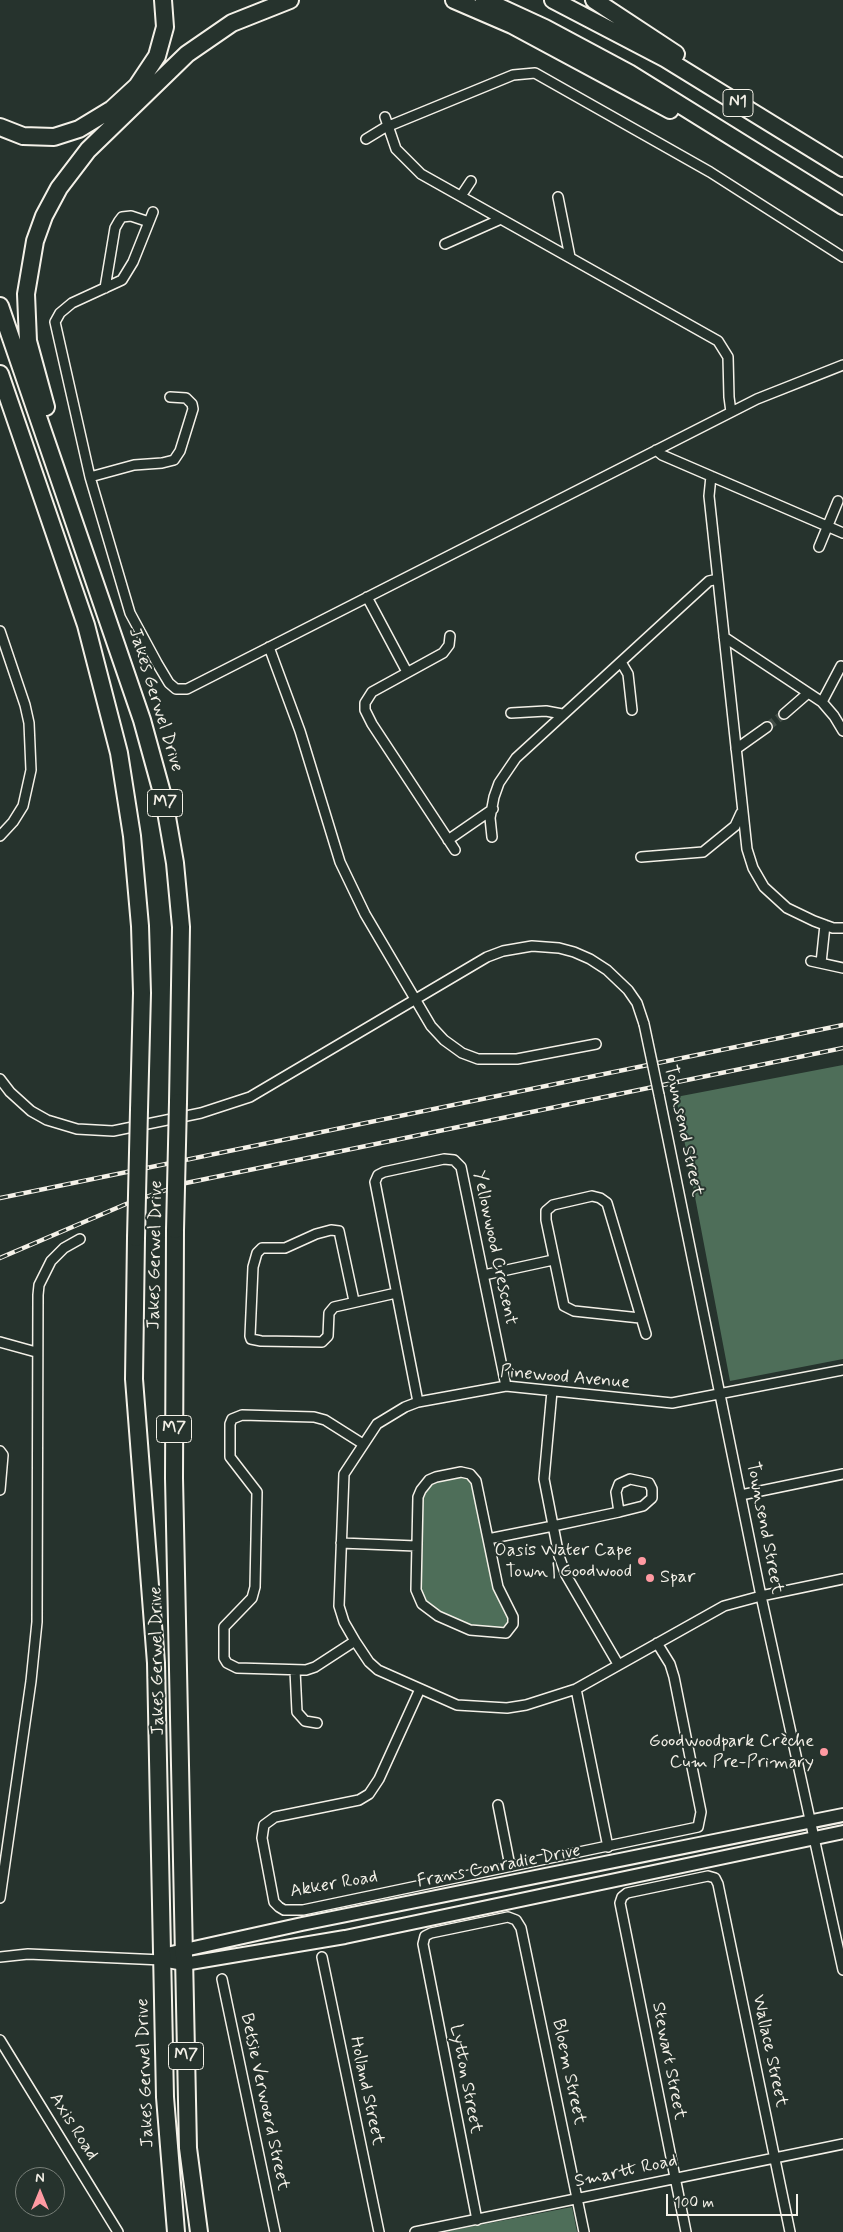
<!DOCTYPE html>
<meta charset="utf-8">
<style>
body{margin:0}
#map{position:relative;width:843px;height:2232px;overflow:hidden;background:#26332d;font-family:Mynerve,sans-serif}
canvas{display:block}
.north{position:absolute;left:15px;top:2167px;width:50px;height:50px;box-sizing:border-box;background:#26332d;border:1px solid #787f78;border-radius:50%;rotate:0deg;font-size:14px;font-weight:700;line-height:20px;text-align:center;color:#f4f1e8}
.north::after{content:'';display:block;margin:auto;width:18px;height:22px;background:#ff9aa2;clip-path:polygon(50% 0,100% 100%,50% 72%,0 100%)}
.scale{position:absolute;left:666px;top:2194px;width:132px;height:22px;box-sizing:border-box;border:2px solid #f4f1e8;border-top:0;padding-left:6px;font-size:15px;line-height:18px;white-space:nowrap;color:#f4f1e8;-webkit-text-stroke:4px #26332d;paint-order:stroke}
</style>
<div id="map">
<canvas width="843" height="2232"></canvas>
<div class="north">N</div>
<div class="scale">100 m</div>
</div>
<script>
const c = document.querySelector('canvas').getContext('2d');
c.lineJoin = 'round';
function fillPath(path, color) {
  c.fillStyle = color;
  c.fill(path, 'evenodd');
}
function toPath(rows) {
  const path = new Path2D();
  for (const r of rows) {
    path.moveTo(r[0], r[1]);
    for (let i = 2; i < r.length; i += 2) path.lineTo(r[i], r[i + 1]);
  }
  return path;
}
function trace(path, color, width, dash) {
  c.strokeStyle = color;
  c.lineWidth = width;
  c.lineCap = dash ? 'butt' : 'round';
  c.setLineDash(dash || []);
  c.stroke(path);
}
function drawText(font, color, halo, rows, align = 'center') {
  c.font = font + ' Mynerve,sans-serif';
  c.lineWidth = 4;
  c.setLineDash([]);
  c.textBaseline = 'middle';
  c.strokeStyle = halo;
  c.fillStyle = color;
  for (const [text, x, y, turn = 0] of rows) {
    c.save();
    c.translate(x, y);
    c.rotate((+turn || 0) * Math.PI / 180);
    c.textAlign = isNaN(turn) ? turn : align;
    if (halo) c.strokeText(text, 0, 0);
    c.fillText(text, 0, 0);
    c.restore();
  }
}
const green = toPath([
 [843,1065,843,1359,730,1381,676,1097],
 [466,1476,472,1482,496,1594,509,1616,511,1622,505,1629,471,1626,435,1610,427,1604,419,1590,422,1497,426,1489,433,1483],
 [572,2207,577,2232,444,2232]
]);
const streetTunnel = toPath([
 [767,727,784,714]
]);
const street = toPath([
 [385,117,396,149,421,174,718,341,728,357,729,397,731,412],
 [366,139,384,128,513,75,535,73,710,172,843,257],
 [461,196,471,181],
 [558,197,570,257],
 [153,212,133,262,122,280,72,303,60,313,55,322,90,477,130,613,157,663,169,683,176,689,187,689,757,399,843,365],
 [445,244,501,219],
 [105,288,115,228,119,221,122,217,131,216,149,222],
 [656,450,662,455,843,533],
 [711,476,709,496,747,849,753,868,764,887,787,908,814,921,833,928,843,928],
 [90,477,134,465,162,463,174,460,180,451,193,409,192,404,186,398,170,397],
 [819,547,838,501],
 [367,597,407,672],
 [0,631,25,705,29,723,31,770,23,806,13,822,0,836],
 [450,636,449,645,443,653,372,692,365,703,365,710,372,724,455,850],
 [724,637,822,702,834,716,843,731],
 [269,647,300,731,340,862,365,914,431,1026,444,1040,462,1053,478,1059,517,1059,596,1044],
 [621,662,628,674,632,710],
 [822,702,841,666],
 [511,713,546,711,562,714],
 [784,714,807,694],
 [736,749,767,727],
 [492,837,490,818,494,797,499,783,516,758,709,581,718,579],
 [448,840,493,809],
 [641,857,703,852,735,826,741,813],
 [811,961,843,968],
 [821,963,825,925],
 [0,1079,10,1092,31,1111,47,1120,77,1129,113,1131,201,1113,250,1097,487,957,503,951,532,946,559,948,574,952,590,959,607,970,628,990,637,1003,644,1024],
 [659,1095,761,1596,843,1970],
 [484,1275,553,1260],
 [354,1301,339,1231,331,1230,316,1234,285,1248,262,1248,257,1253,253,1267,250,1336,251,1339,261,1341,322,1342,328,1336,329,1313,334,1307,396,1293],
 [640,1318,574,1311,564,1306,546,1220,546,1211,553,1205,592,1196,600,1198,607,1203,646,1334],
 [0,1342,36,1352],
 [843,1370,672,1403,506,1386,418,1402,405,1407,377,1424,344,1474,339,1606,344,1622,355,1641,369,1662,378,1670,457,1705,507,1708,526,1705,576,1689,724,1606,761,1596,843,1579],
 [552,1391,544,1479,559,1556,566,1575,618,1664],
 [418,1402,375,1182,378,1175,384,1172,444,1159,454,1160,461,1167,506,1386],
 [0,1451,3,1455,0,1490],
 [461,1472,470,1474,476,1481,498,1587,513,1617,513,1624,506,1633,470,1630,438,1616,422,1604,416,1590,418,1497,421,1490,429,1480,436,1477,461,1472],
 [741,1495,843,1474],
 [488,1539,553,1526,619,1512,643,1506,652,1498,652,1489,649,1483,630,1479,619,1484,616,1492,619,1512],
 [341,1543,416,1546],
 [355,1641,315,1667,306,1670,237,1668,227,1663,224,1658,224,1627,252,1598,255,1587,257,1492,230,1457,230,1424,232,1419,242,1415,314,1417,325,1420,363,1444],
 [295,1670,297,1712,305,1721,317,1723],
 [420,1689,379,1779,369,1794,359,1800,275,1817,264,1825,262,1838,274,1902,279,1907,284,1910,303,1910,698,1827,701,1812,674,1677,670,1664,657,1643],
 [576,1689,608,1847],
 [498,1805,510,1866],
 [0,1898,31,1681,37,1622,38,1295,39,1285,51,1261,64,1248,80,1239],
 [0,1957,28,1954,162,1960],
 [322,1957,379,2232],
 [222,1979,275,2232],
 [0,2040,118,2232],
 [477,2220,423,1944,425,1936,431,1933,508,1917,516,1920,521,1928,584,2232],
 [415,2232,843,2144],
 [686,2232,620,1903,622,1897,627,1893,708,1876,715,1878,718,1884,790,2232]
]);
const secondary = toPath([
 [162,1955,302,1924,843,1815],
 [162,1960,184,1964,345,1937,843,1832]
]);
const highway = toPath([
 [454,0,512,25,670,110],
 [484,0,545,28,629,73,843,206],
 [553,0,666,59,843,168],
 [594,0,676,54],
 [0,127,23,136,54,137,79,129,112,109,137,86,157,56,165,27,163,0],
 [0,306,142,720,164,800,175,863,181,927,178,1102],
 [0,374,86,625,119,753,132,836,140,926,142,993,139,1110],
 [46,407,28,341,26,294,35,241,44,216,59,188,88,150,187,54,232,23,290,0],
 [175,1230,174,1478,188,2148,199,2232],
 [136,1238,134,1379,156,1663,165,2097,176,2232]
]);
const rail = toPath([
 [0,1198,843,1025],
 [0,1258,126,1204,186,1183,843,1048]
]);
const streetBridge = toPath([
 [644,1024,659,1095]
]);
const highwayBridge = toPath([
 [175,1230,178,1102],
 [136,1238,139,1110]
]);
const markers = [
 [642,1561,5,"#ff9aa2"],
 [650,1578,5,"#ff9aa2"],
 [824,1752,5,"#ff9aa2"]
];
const shields = [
 [738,103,30],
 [165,803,35],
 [174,1429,35],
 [186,2056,35]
];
const shieldNames = [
 ["N1",738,103],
 ["M7",165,803],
 ["M7",174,1429],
 ["M7",186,2056]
];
const streetNames = [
 ["Jakes Gerwel Drive",155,700,73],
 ["Townsend Street",683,1131,78],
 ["Yellowwood Crescent",494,1248,78],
 ["Jakes Gerwel Drive",156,1255,-89],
 ["Pinewood Avenue",565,1378,5],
 ["Townsend Street",764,1528,79],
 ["Jakes Gerwel Drive",158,1661,-91],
 ["Frans Conradie Drive",499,1867,-11],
 ["Akker Road",334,1885,-10],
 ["Wallace Street",769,2051,78],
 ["Stewart Street",668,2061,79],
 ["Bloem Street",568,2072,78],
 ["Jakes Gerwel Drive",146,2073,-92],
 ["Lytton Street",465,2079,79],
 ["Holland Street",366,2091,78],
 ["Betsie Verwoerd Street",264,2102,78],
 ["Axis Road",73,2127,58],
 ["Smartt Road",626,2172,-12]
];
const poiNames = [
 ["Oasis Water Cape",632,1551],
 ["Town | Goodwood",632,1572],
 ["Spar",660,1578,"left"],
 ["Goodwoodpark Crèche",814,1742],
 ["Cum Pre-Primary",814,1763]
];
fillPath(green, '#4e6e59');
trace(streetTunnel, '#455049', 9, [9, 4.5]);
trace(street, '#f4f1e8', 12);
trace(secondary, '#f4f1e8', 16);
trace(highway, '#f4f1e8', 20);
trace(street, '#26332d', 9);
trace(secondary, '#26332d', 12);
trace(highway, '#26332d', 16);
trace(rail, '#f4f1e8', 4.5);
trace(rail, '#26332d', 2.5, [8]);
trace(streetBridge, '#f4f1e8', 12, []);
trace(highwayBridge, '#f4f1e8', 20, []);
trace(streetBridge, '#26332d', 9);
trace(highwayBridge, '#26332d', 16);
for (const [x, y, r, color] of markers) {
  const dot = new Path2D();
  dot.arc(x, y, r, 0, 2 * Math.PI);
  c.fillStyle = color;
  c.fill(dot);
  trace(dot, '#26332d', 2);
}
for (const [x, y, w] of shields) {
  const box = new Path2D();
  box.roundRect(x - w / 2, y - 13.5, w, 27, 4);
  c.fillStyle = '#26332d';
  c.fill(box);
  trace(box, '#f4f1e8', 1);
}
drawText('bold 16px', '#f4f1e8', null, shieldNames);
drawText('18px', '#f4f1e8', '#26332d', streetNames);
drawText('18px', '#f4f1e8', '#26332d', poiNames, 'right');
</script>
